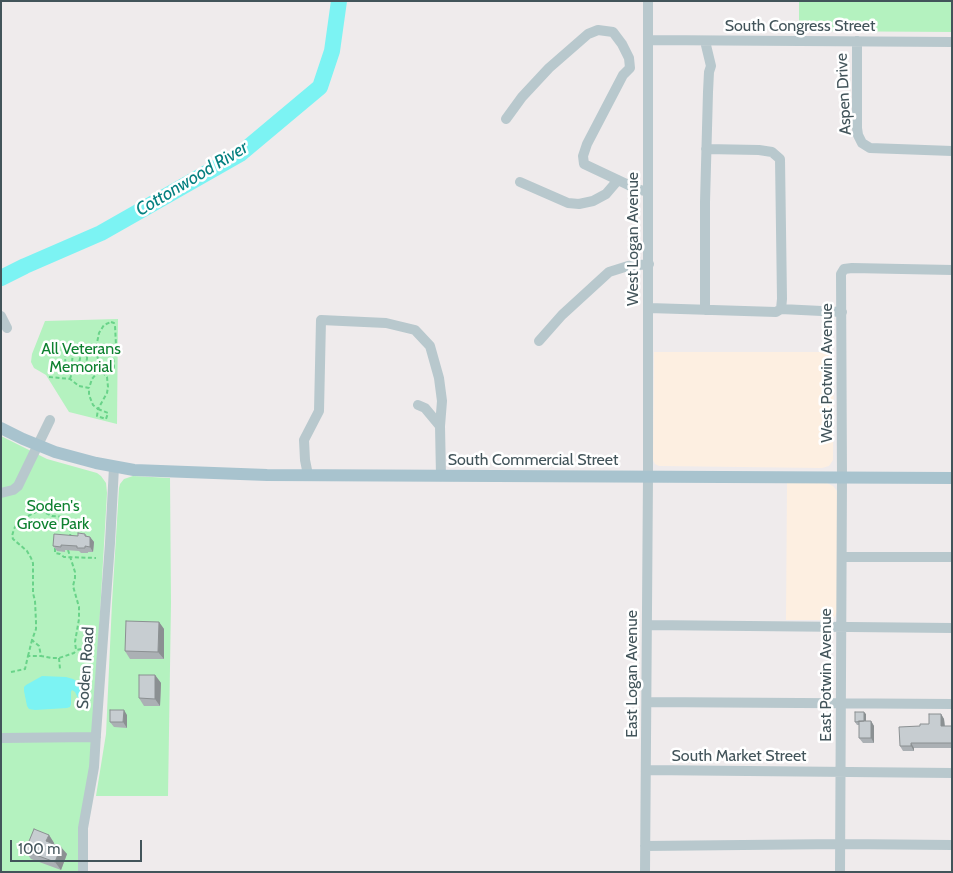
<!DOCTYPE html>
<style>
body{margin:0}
#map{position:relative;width:953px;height:873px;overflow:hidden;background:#efebec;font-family:Cabin,sans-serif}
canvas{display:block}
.frame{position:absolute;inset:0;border:2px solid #42545a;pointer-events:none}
.scale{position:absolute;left:10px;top:840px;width:132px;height:22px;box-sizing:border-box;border:2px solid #42545a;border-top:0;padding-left:6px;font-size:15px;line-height:18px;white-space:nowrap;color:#42545a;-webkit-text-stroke:4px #fff;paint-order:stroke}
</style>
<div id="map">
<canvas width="953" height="873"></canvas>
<div class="frame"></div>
<div class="scale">100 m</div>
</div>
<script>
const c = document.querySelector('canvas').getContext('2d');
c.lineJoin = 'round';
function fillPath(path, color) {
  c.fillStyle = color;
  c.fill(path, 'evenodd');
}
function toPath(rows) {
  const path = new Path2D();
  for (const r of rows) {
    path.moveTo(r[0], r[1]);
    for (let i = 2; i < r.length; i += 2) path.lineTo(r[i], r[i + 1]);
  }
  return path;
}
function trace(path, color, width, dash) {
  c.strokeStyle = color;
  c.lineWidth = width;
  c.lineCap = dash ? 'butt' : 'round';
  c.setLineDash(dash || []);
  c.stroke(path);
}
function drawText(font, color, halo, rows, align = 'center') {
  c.font = font + ' Cabin,sans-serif';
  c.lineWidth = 5;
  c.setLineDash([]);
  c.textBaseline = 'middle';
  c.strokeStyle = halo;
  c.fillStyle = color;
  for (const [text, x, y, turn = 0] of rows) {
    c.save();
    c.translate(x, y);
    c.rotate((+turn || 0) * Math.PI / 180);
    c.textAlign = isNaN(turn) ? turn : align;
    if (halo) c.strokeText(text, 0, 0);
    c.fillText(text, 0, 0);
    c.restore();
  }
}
const commercial = toPath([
 [654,352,834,352,833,460,829,466,822,468,659,466,655,464,653,460],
 [787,483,827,483,833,486,837,491,837,612,834,618,829,620,786,620]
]);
const green = toPath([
 [799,1,952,1,952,32,799,31],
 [118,319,117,424,69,412,46,375,34,368,31,362,32,354,45,321],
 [1,436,47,459,97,473,101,476,106,483,107,493,92,750,79,872,1,872],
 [133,476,170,478,171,603,168,796,96,796,106,734,112,603,119,488,120,484,124,479]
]);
const water = toPath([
 [42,676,66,677,73,679,80,683,82,686,84,691,83,699,82,701,79,700,75,692,72,690,71,692,71,704,70,707,67,708,35,710,29,709,27,706,24,691,24,687,26,685]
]);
const river = toPath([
 [1,278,25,266,101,233,240,154,320,87,332,51,339,1]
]);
const path = toPath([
 [111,322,114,323,115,326,116,345,113,356,114,367,112,371,109,369,102,368,99,363,97,355,97,343,99,333,104,325,111,322],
 [73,348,80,348,85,350,87,354,87,359,85,364,79,370,69,368,66,365,65,359,66,354,73,348],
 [78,353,81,354,79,363,72,362,73,353,78,353,80,348],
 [79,370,88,372,94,371,99,363],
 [49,377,70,379,79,386,89,388,89,395,93,405,98,409,107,393,108,387,107,377,102,372,97,373,92,379,89,388],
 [70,379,75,362],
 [98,409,108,413,106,419,97,416,98,409],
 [70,538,71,524,65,517,52,516,44,512,38,511,24,518,18,522,14,529,12,536,13,539,27,551,31,558,33,563,33,593,35,601,36,622,36,629,32,640,39,646,41,656,52,658,59,658,74,653,76,650],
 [55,548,55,553,60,554,64,557,96,558],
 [68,550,75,572,75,578,73,586,79,607,79,619,75,642,76,650,82,649,93,649],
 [28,656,32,640],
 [59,658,60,669],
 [11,672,25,669,28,656,41,656]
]);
const minor = toPath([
 [648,40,952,42],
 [857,41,857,128,858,135,862,143,870,148,952,151],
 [506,119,522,97,549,68,588,34,598,30,613,32,622,44,629,58,630,68,623,75,587,144,583,156,584,164,637,189,648,192],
 [706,149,759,150,772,152,780,159,782,299,781,309],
 [520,182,568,203,579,204,593,201,606,194,618,180],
 [649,308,776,312,781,309,842,312],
 [705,310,705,202,708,92,709,72,711,66,705,41],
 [1,316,7,328],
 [539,341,562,315,609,272,628,266,649,264],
 [418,405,425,408,440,426,441,476],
 [308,475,305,460,304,440,319,411,321,320,386,323,415,330,430,346,439,378,442,401,440,426],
 [1,493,13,490,18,486,50,420],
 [842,557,952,557],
 [647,625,952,628],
 [647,702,952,704],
 [1,738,96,737],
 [646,770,952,773],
 [645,846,841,844,952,845],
 [83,872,83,828,94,767,96,734,110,543,114,467],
 [645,872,648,477,648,1],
 [840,872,842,478,841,274,844,269,852,268,952,270]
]);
const major = toPath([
 [1,428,23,439,55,452,96,463,134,470,267,475,952,478]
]);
const wall = toPath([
 [85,534,87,536,90,537,94,542,93,552,88,552,88,553,81,553,79,551,65,550,65,552,57,551,53,546,78,536],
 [159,622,164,629,164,659,130,659,125,651],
 [155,675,161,683,160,706,144,706,139,698],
 [866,714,866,721,871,721,874,726,874,743,863,743,859,738,859,725,857,725,855,722],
 [941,714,944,719,945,726,952,726,952,748,914,748,914,751,903,751,900,746,920,726,929,724],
 [127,715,127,728,114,727,110,722],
 [49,835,54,843,54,844,67,854,61,870,31,859,25,851]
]);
const shadedWall = toPath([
 [90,537,94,542,93,552,90,547],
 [159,622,164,629,164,659,158,652],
 [155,675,161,683,160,706,155,699],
 [124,710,127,715,127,728,123,722],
 [864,712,866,714,866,724,864,722],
 [941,714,944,719,945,731,941,726],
 [871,721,874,726,874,743,871,738],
 [911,743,914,748,914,751,911,746],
 [49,835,54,843,52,849,46,841],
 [61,847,67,854,61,870,55,862]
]);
const building = toPath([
 [78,533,85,534,85,536,90,537,90,547,85,546,85,548,77,548,77,546,61,545,61,547,53,546,54,534,78,536,78,533],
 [126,621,159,622,158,652,125,651,126,621],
 [139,675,155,675,155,699,139,698,139,675],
 [110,710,124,710,123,722,110,722,110,710],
 [855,712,864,712,864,721,855,722,855,712],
 [929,714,941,714,941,726,952,726,952,742,951,743,911,743,911,746,900,746,899,727,920,726,920,724,929,724,929,714],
 [859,721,871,721,871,738,859,738,859,721],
 [34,829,49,835,46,841,61,847,55,862,25,851,34,829]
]);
const streetNames = [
 ["South Congress Street",800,26],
 ["Aspen Drive",844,94,-93],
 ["West Logan Avenue",633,239,-90],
 ["West Potwin Avenue",827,373,-90],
 ["South Commercial Street",533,460],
 ["Soden Road",86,668,-86],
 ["East Logan Avenue",632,674,-90],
 ["East Potwin Avenue",826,675,-90],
 ["South Market Street",739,756]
];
const parkNames = [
 ["All Veterans",81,349],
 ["Memorial",81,367],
 ["Soden's",53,506],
 ["Grove Park",53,524]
];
const waterNames = [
 ["Cottonwood River",192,179,-31]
];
fillPath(commercial, '#fdefe1');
fillPath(green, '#b4f2bf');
fillPath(water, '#7cf3f3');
trace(river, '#7cf3f3', 16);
trace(path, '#69d389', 2, [4, 2.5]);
trace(minor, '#b8c8cd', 10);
trace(major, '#a8c3ce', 12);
fillPath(wall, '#abb0b4');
fillPath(shadedWall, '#8b9092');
fillPath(building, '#c7cdd1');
trace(building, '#8b9092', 1);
drawText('16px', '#42545a', '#fff', streetNames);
drawText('16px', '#0e8130', '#fff', parkNames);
drawText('italic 18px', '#058080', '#fff', waterNames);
</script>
